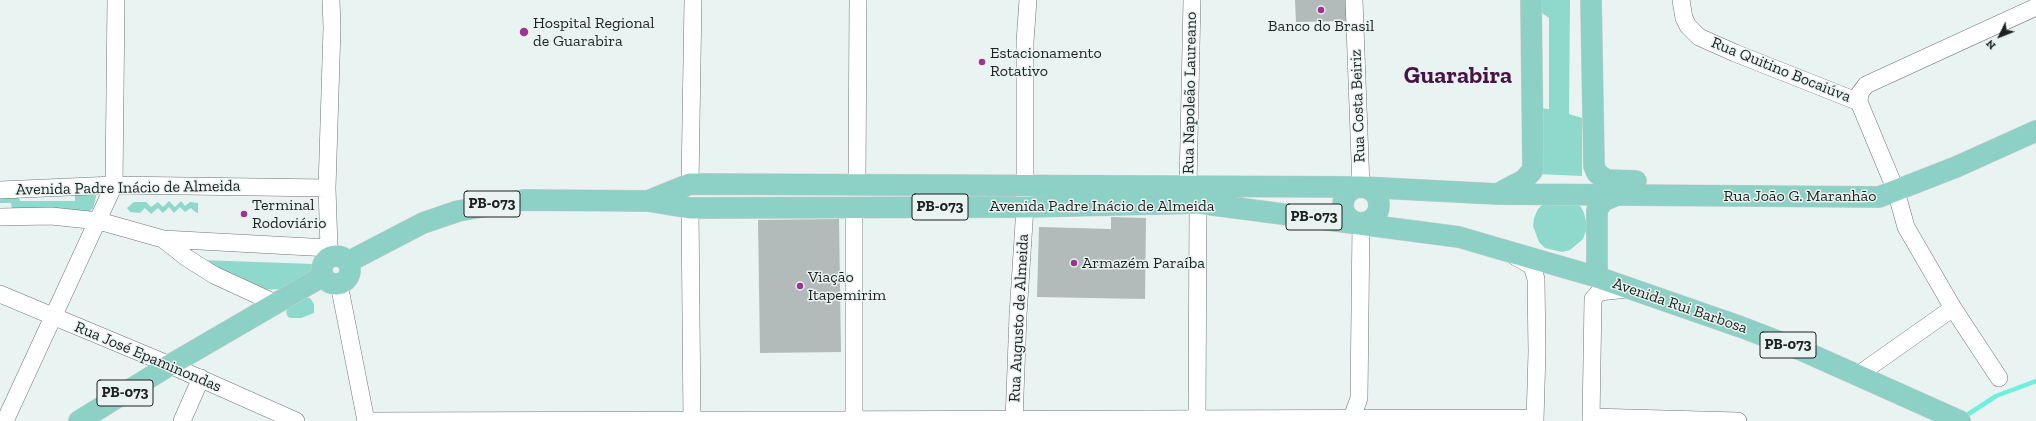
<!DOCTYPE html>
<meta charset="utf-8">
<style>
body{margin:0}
#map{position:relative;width:2036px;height:421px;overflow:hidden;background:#e9f3f1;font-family:"Zilla Slab",serif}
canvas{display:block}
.north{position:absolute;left:1980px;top:16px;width:40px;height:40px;-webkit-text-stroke:3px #e9f3f1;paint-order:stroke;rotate:227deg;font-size:11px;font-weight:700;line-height:16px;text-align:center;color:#1d2120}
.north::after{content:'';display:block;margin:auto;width:14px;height:18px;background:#1d2120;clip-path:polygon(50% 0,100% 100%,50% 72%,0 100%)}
</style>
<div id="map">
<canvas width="2036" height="421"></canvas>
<div class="north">N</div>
</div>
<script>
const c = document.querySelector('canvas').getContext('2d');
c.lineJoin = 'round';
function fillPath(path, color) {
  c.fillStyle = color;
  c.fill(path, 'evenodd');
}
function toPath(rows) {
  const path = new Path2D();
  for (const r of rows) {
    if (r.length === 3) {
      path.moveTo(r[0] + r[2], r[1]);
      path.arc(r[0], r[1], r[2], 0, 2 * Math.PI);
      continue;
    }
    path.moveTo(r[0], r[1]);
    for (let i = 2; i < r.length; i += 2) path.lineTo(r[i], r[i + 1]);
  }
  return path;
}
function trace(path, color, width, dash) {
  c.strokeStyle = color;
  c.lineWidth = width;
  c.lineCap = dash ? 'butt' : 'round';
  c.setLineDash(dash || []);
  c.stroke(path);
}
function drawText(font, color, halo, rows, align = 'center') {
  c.font = font + ' "Zilla Slab",serif';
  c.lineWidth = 3;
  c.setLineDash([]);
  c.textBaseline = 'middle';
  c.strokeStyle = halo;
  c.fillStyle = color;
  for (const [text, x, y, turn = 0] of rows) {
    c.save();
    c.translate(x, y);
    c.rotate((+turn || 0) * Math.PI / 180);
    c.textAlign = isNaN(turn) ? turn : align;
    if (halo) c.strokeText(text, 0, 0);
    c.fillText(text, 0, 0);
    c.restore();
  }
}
const green = toPath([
 [1539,0,1570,0,1569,114,1582,118,1582,176,1537,174,1538,108,1549,109,1549,18,1539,11],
 [0,193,18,195,20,201,75,201,75,193,97,193,93,208,88,213,12,210,11,203,0,203],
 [1571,200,1581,207,1584,213,1586,222,1586,231,1583,239,1570,250,1562,252,1545,248,1539,242,1533,226,1534,218,1538,209,1544,203],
 [169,201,175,207,181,201,185,206,190,202,198,203,198,213,195,212,191,208,185,212,180,207,174,213,169,207,163,213,158,208,151,214,145,208,140,213,130,212,127,208,134,202,146,202,151,207,158,202,163,207],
 [199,260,313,264,318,267,318,269,281,289,260,290],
 [305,298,310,298,314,304,314,313,301,318,291,318,288,317,286,312,288,308]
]);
const stream = toPath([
 [1964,417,1996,396,2036,381]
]);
const building = toPath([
 [1295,0,1347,0,1347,21,1296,22],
 [1111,217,1146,218,1145,299,1037,297,1039,227,1111,229],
 [839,219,841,352,760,353,758,220]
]);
const minor = toPath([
 [331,0,332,28,327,188,329,248,332,256],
 [1354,0,1361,187],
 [1681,0,1684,18,1688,26,1699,37,1735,53,1859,102,1896,191,1906,227,1953,308,1999,378],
 [1859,102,1860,93,1866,85,2036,7],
 [690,184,693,0],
 [857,185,858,0],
 [1188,186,1192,0],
 [0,190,114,185,327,188],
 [854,207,854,421],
 [690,208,692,421],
 [0,217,51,216,99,221,163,239,329,248],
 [163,239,187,258,214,275,277,304],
 [1516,257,1532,266,1536,279,1537,352,1535,421],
 [339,284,366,421,1535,418],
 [0,294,170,365,296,421],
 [1858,375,1953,308],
 [1591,417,1738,421],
 [5,421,114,185,116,0],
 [182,421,201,378],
 [1014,421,1018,315,1025,207,1025,42,1028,0],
 [1197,421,1198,203],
 [1351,421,1359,398,1361,223],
 [1591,421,1593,299,1599,292,1627,289]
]);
const major = toPath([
 [1591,0,1594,166,1597,173,1606,180,1636,181],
 [1361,205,18],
 [1501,192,1524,180,1532,171,1533,165,1531,0],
 [648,201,690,184,1361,187,1497,194,1879,197,1956,167,2036,131],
 [336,270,14],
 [348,262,423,223,458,211,523,200,648,201,690,208,1025,207,1198,203,1459,237,1493,247,1597,277,1741,327,1801,350,1960,421],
 [1597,277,1597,210,1603,201,1617,195],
 [79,421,170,365,323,276]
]);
const markers = [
 [1321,10,4,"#9f3393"],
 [524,32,5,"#9f3393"],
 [982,62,4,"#9f3393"],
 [244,214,4,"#9f3393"],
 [1074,263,4,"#9f3393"],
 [800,286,4,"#9f3393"]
];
const shields = [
 [492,204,56],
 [940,207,56],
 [1314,217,56],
 [1788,345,56],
 [125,393,56]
];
const shieldNames = [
 ["PB-073",492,204],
 ["PB-073",940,207],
 ["PB-073",1314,217],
 ["PB-073",1788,345],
 ["PB-073",125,393]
];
const poiNames = [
 ["Hospital Regional",533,23],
 ["de Guarabira",533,41],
 ["Banco do Brasil",1321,26,"center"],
 ["Estacionamento",990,53],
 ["Rotativo",990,71],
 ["Terminal",252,205],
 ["Rodoviário",252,223],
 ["Armazém Paraíba",1082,263],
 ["Viação",808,277],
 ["Itapemirim",808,295]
];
const streetNames = [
 ["Rua Quitino Bocaiúva",1781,70,22],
 ["Rua Napoleão Laureano",1190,93,-89],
 ["Rua Costa Beiriz",1358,106,-92],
 ["Avenida Padre Inácio de Almeida",128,188,-1],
 ["Rua João G. Maranhão",1800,196],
 ["Avenida Padre Inácio de Almeida",1102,206],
 ["Avenida Rui Barbosa",1680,306,19],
 ["Rua Augusto de Almeida",1019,318,-87],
 ["Rua José Epaminondas",148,357,23]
];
const townNames = [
 ["Guarabira",1458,76]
];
fillPath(green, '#8fd8cc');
trace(stream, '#71efdd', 4.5);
fillPath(building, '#b2bbb9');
trace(minor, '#6e7674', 18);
trace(major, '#cdcece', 22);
trace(minor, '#fff', 17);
trace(major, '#8cd0c6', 21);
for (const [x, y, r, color] of markers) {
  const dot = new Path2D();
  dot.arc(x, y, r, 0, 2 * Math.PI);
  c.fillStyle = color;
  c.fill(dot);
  trace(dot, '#e9f3f1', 1.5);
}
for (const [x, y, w] of shields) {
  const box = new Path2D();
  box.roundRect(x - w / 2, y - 13, w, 26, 3);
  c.fillStyle = '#e9f3f1';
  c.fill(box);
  trace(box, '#1d2120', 1);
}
drawText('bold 15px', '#1d2120', null, shieldNames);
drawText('16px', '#1d2120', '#e9f3f1', poiNames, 'left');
drawText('16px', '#1d2120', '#e9f3f1', streetNames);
drawText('bold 24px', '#471342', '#e9f3f1', townNames);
</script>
